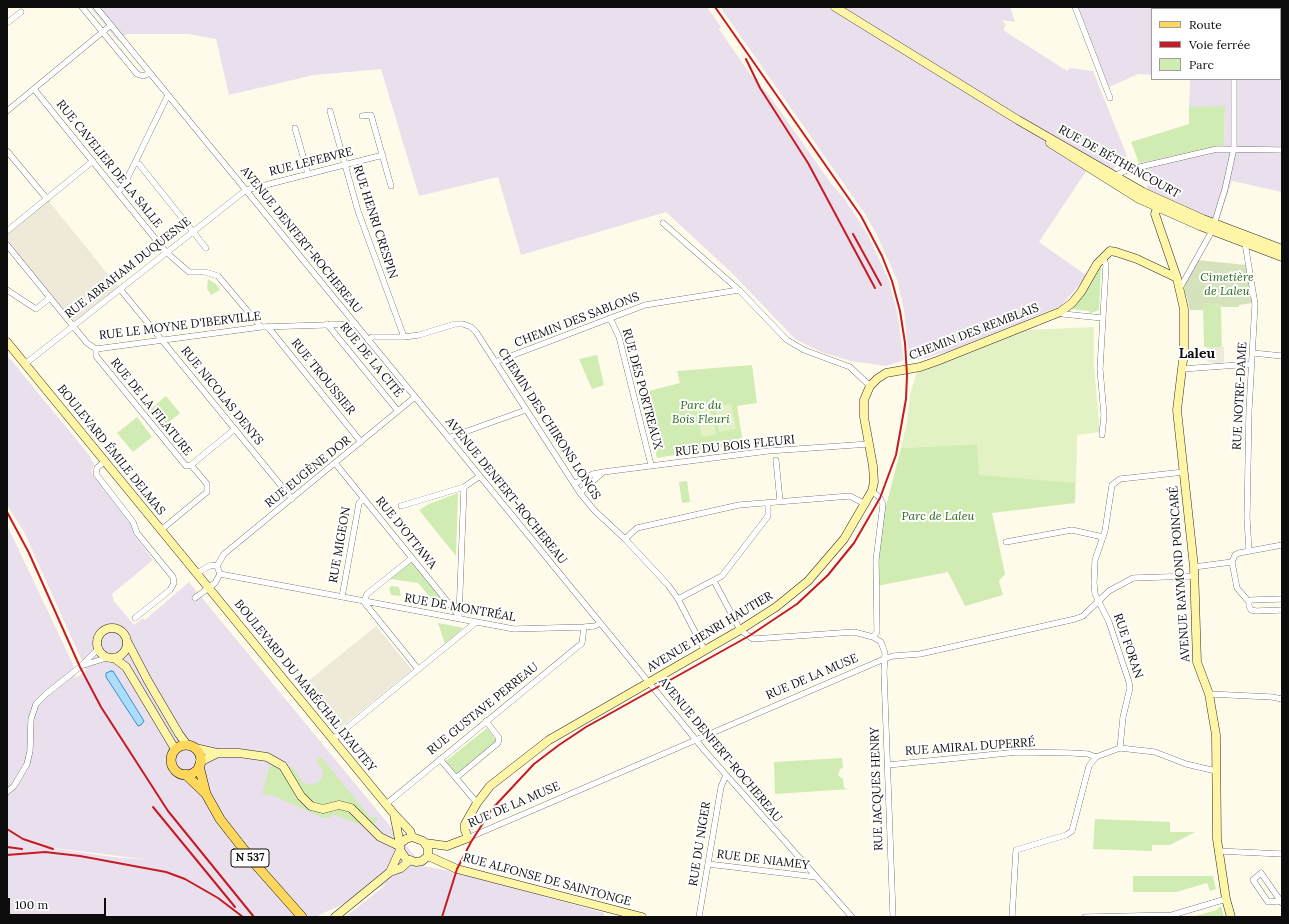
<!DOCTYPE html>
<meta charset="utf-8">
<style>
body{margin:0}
#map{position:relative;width:1289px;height:924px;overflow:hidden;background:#fffbeb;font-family:Lora,serif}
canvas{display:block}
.frame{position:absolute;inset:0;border:8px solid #0c0c0c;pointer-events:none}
.legend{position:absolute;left:1151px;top:8px;width:130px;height:72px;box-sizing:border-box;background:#fff;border:1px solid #9e9e9e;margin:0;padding:5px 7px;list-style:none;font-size:12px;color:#0c0c0c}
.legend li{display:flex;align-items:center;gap:8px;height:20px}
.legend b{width:20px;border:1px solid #9e9e9e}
.scale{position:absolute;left:8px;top:898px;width:98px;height:18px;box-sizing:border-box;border:2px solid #0c0c0c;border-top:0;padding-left:5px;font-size:12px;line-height:14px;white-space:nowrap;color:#0c0c0c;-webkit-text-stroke:3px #fff;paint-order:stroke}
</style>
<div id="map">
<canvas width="1289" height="924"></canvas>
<div class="frame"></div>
<ul class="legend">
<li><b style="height:5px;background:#ffd75b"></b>Route</li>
<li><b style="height:5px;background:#c51b24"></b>Voie ferrée</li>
<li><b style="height:11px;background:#d0ecb2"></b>Parc</li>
</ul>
<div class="scale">100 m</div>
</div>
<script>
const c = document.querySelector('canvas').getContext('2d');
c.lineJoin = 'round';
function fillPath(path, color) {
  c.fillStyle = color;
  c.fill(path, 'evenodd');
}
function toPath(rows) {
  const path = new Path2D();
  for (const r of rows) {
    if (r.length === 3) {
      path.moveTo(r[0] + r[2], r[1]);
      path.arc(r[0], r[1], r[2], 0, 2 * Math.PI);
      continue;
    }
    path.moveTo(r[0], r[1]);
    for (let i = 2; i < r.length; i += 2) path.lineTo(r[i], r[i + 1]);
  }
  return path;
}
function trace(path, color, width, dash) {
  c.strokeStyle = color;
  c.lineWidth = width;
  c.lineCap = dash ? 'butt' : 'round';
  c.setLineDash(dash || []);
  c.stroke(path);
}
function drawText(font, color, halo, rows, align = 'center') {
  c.font = font + ' Lora,serif';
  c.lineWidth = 4;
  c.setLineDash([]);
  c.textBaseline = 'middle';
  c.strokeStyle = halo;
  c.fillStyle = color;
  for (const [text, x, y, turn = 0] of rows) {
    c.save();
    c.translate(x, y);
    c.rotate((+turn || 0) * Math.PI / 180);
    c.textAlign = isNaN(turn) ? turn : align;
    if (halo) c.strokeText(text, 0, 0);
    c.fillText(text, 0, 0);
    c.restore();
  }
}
const industrial = toPath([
 [90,7,707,7,721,27,719,29,750,74,769,95,830,182,846,201,868,235,889,281,897,312,904,360,886,366,851,361,821,352,795,339,733,274,666,212,521,255,498,177,419,196,381,69,314,75,229,95,216,39,188,34,127,34,118,41],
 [720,7,1010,7,1015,22,1002,20,1006,25,1003,30,1067,71,1070,68,1093,71,1127,156,1111,171,1093,161,1039,242,1087,276,1061,306,949,351,922,359,909,360,904,310,897,280,876,233,865,214],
 [1078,7,1282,7,1282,192,1232,181,1218,223,1146,191,1148,184,1139,163,1224,144,1225,107,1189,107,1190,79,1280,79,1280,9,1152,9,1152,75,1138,74,1109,87],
 [7,355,89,455,94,464,91,472,132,524,134,535,153,560,112,594,114,601,134,625,143,618,145,620,189,582,423,866,460,873,604,913,604,917,345,917,387,884,315,917,7,917,7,525,73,664,76,678,86,670,24,532,7,505],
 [22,844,151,860,152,860,113,857]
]);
const green = toPath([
 [1225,106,1224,145,1139,163,1131,142,1189,124,1189,107],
 [1099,267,1103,269,1101,269,1099,310,1090,314,1089,311,1071,309,1083,295],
 [208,279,216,284,220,290,211,295,207,289],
 [1203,303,1221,305,1222,363,1207,362,1207,347,1204,347],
 [597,355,604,385,592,389,579,359],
 [752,365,757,403,737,406,743,443,657,458,641,393,680,383,677,371],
 [166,396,180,413,165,425,163,430,146,409,152,408],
 [137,417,152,437,133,452,117,433],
 [1077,434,1075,503,992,513,1005,574,999,581,1003,595,965,606,948,572,877,586,877,547,885,510,901,448,978,444,1075,483],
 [687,481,690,502,682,503,679,482],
 [458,493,456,556,419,510,429,504],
 [411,562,446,604,440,609,418,583,390,579],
 [392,586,399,587,401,596,391,595,389,588],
 [438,623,449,625,463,628,445,644],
 [487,728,496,740,496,743,459,773,456,773,446,761],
 [321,757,371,818,377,817,376,823,366,827,332,814,330,818,323,818,272,795,262,794,269,768,276,762,286,770,292,766,303,783,314,785,322,779,323,770,316,761],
 [842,758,843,768,840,769,838,775,843,779,844,788,850,789,775,794,774,762],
 [1095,819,1170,822,1170,832,1195,832,1170,845,1152,845,1152,851,1093,849],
 [1133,876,1213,876,1216,889,1210,891,1207,883,1176,892,1133,892],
 [1221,906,1224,917,1192,917,1216,910]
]);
const cemetery = toPath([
 [1197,260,1246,265,1252,303,1239,305,1239,307,1222,307,1221,305,1203,303,1203,310,1190,310,1184,287]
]);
const pitch = toPath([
 [1094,327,1094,367,1100,432,1077,435,1076,483,979,475,977,444,901,448,907,422,910,395,917,371,979,349,1024,330],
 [731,404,736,429,719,432,715,407],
 [710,408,716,434,702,437,697,411]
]);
const plaza = toPath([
 [47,199,120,289,73,326,7,245,7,231],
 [1207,347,1224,347,1224,363,1207,362],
 [376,626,412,670,336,731,301,687]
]);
const water = toPath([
 [111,671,113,671,144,721,141,725,138,726,106,677,106,673,111,671]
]);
const street = toPath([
 [82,7,137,74,143,76,150,73],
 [96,7,705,751,852,917],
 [1075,7,1110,98],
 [1224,7,1225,9],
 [7,23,21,12],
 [34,89,166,252,189,272,205,272,218,276,261,327],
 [7,111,111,25],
 [330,111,358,211,404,337],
 [362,116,371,115,391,186],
 [295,128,308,174],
 [7,151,47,199],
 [136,163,139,164,206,248],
 [1116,175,1127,170,1217,149,1282,150],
 [118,192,124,185,168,95],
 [663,223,739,290,787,340,804,350,850,367,870,386],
 [7,231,93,161],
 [1245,243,1255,304,1249,410,1247,518,1249,551],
 [7,245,87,343,96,349,261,327,356,324],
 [1180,288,1212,231,1225,189,1234,148,1234,79],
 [120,289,292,499],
 [7,290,36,309,50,298],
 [1060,312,1063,314,1102,318],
 [610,318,619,337,651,465],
 [327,324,398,411],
 [268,327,361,442],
 [368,340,372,337,404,337,419,335,455,324,463,324,471,327,476,332,580,493,594,510,625,539,668,585,678,599,705,651],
 [96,349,96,356,186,466,191,465,235,429],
 [1253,353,1282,356],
 [495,362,645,305,739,290],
 [25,364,246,190,383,155],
 [1182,369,1252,364],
 [1102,435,1104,415,1100,369,1106,265,1103,257],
 [448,438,526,410],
 [776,460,780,501],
 [105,461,97,468,96,474,133,522,137,533,173,577,174,583,170,590,135,618],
 [335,463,459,616],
 [574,484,593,474,603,472],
 [872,491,880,498,883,504,876,560,877,632,873,637],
 [580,493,603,472,768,451,869,444],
 [401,506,464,487,480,476],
 [161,530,207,492,207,484,191,465],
 [625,539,637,528,739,505,850,496,865,504],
 [1006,542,1072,530,1103,537],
 [412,558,367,594,364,602,418,669],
 [1232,562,1237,588,1249,602],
 [217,566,224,554,415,397],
 [1194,567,1232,562,1235,555,1239,553,1282,545],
 [220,574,514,629,584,627,595,626,600,623],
 [714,581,740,630,753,639,854,632,873,637,881,642,885,653,884,672,893,917],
 [342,597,359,503,364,499],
 [195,598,215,583,220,574,217,566,211,565,197,573],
 [678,599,722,576,768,516,768,502],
 [1282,599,1251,600,1249,602,1249,606,1251,610,1256,611,1282,610],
 [459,617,464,487],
 [84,665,109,657],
 [1209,694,1272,697,1282,699],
 [333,739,475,623],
 [1120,748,1123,717,1130,688,1129,682,1109,622,1095,594,1094,583,1095,560,1105,531,1112,485,1120,479,1184,472],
 [440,759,477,803],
 [888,765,1018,752,1072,753,1088,754,1096,757,1120,748,1155,752,1186,764,1216,771],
 [456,778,498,743,499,738,486,721],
 [7,792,14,786,27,764,30,751,31,719,36,704,46,694,80,667,99,648],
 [386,804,582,643,584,627],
 [468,838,884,659,893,656,920,654,1075,619,1083,616,1109,591,1133,578,1194,576],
 [1218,851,1282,854],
 [708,864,816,877],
 [1280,901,1268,902,1253,880,1261,873,1282,903],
 [699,917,721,787,726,775],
 [1012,917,1016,850,1066,835,1072,831,1089,766,1096,757],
 [1085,917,1172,915,1226,899]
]);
const secondary = toPath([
 [835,7,1018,120,1143,192,1203,219,1282,249],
 [1050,143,1139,199,1200,226,1282,257],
 [1160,200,1155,214,1177,278,1184,309,1184,352,1177,410,1194,567,1197,662,1209,694,1216,735,1217,839,1226,899,1231,917],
 [7,342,394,814,410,831,412,837],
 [112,643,15],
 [127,641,148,681,179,734,187,745],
 [114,658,126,667,175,749],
 [195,748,217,753,239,753,267,757,283,766,301,796,311,806,323,809,339,805,351,808,380,837,399,846],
 [200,762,216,754],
 [394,814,400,844],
 [412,837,423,841,428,848,428,856,422,861,416,862,406,859,400,850,400,844,406,839,412,837],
 [425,843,447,846,468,838,465,830,465,824,477,803,490,786,549,740,740,630,776,607,808,581,844,539,872,491,874,482,873,466,864,417,864,400,870,386,877,379,886,373,920,367,937,361,1060,312,1072,303,1081,292,1097,264,1110,251,1116,252,1137,259,1177,278],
 [428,856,457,869,642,917],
 [390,872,400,850],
 [335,917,390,872,401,868,410,860]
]);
const primary = toPath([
 [186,760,15],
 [199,766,206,794,220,819,256,865,302,917],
 [185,774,206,794]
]);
const rail = toPath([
 [746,59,760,88,808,163,875,288],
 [853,234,881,285],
 [7,512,29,553,80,667,101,707,168,811,254,917],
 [153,807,235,907],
 [7,829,23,839,53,849],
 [7,847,22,849],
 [7,855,45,852,80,856,166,872,185,879,218,898,243,917],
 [442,917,457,869,471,842,492,809,534,764,559,745,586,727,749,636,797,604,828,575,854,543,880,498,896,455,906,399,907,375,905,343,900,311,892,281,882,256,861,216,715,7]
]);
const shields = [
 [250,858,38]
];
const shieldNames = [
 ["N 537",250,858]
];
const streetNames = [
 ["RUE LEFEBVRE",311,162,-14],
 ["RUE DE BÉTHENCOURT",1119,162,29],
 ["RUE CAVELIER DE LA SALLE",109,164,51],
 ["RUE HENRI CRESPIN",375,222,72],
 ["AVENUE DENFERT-ROCHEREAU",301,240,51],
 ["RUE ABRAHAM DUQUESNE",128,268,-38],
 ["CHEMIN DES SABLONS",577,320,-21],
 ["RUE LE MOYNE D'IBERVILLE",180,326,-7],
 ["CHEMIN DES REMBLAIS",974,332,-21],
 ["RUE DE LA CITÉ",371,360,51],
 ["RUE TROUSSIER",323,377,51],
 ["RUE DES PORTREAUX",642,389,75],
 ["RUE NICOLAS DENYS",222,396,51],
 ["RUE NOTRE-DAME",1240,396,-87],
 ["RUE DE LA FILATURE",151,407,51],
 ["CHEMIN DES CHIRONS LONGS",549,424,57],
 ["RUE DU BOIS FLEURI",735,446,-6],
 ["BOULEVARD ÉMILE DELMAS",111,450,51],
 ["RUE EUGÈNE DOR",308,472,-39],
 ["AVENUE DENFERT-ROCHEREAU",506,491,51],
 ["RUE D'OTTAWA",406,533,51],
 ["RUE MIGEON",340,545,-80],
 ["AVENUE RAYMOND POINCARÉ",1180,574,-94],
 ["RUE DE MONTRÉAL",460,608,10],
 ["AVENUE HENRI HAUTIER",710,632,-31],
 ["RUE FORAN",1128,646,71],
 ["RUE DE LA MUSE",812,677,-23],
 ["BOULEVARD DU MARÉCHAL LYAUTEY",305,686,51],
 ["RUE GUSTAVE PERREAU",483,709,-39],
 ["RUE AMIRAL DUPERRÉ",970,747,-4],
 ["AVENUE DENFERT-ROCHEREAU",720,750,50],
 ["RUE JACQUES HENRY",877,789,-92],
 ["RUE DE LA MUSE",514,805,-23],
 ["RUE DU NIGER",700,844,-81],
 ["RUE DE NIAMEY",763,860,7],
 ["RUE ALFONSE DE SAINTONGE",547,880,15]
];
const parkNames = [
 ["Cimetière",1227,278],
 ["de Laleu",1227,292],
 ["Parc du",701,406],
 ["Bois Fleuri",701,420],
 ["Parc de Laleu",938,517]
];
const quarterNames = [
 ["Laleu",1197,354]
];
fillPath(industrial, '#eadfec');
fillPath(green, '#d0ecb2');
fillPath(cemetery, '#d5e2bb');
fillPath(pitch, '#e3f2c5');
fillPath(plaza, '#efe9da');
fillPath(water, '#acddfa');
trace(water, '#2e93d6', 1);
trace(street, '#3f3f3f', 6);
trace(secondary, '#2e2e2e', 9);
trace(primary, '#1d1d1d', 10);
trace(street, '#fff', 5.5);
trace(secondary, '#fff5a6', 8);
trace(primary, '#ffd75b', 9);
trace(rail, '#c51b24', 2);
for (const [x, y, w] of shields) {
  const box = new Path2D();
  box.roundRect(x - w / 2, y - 9, w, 18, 3);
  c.fillStyle = '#fff';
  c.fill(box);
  trace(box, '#0c0c0c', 1);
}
drawText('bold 11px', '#0c0c0c', null, shieldNames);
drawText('12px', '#0c0c0c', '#fff', streetNames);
drawText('italic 12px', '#296818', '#fff', parkNames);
drawText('bold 14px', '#0c0c0c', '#fff', quarterNames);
</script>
